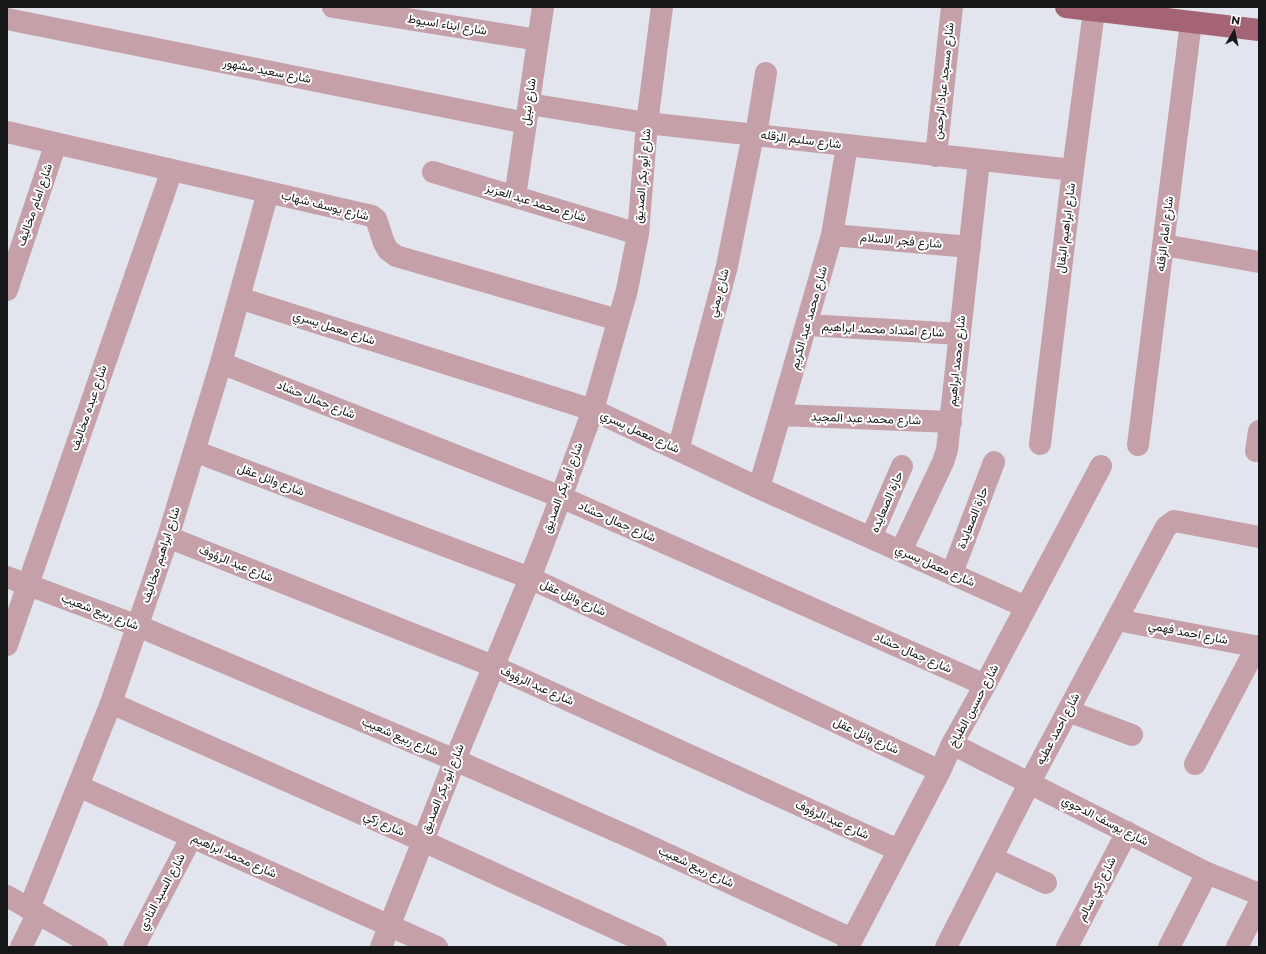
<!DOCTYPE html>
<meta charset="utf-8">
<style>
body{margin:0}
#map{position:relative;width:1266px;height:954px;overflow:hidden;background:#e2e5ed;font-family:Montserrat,sans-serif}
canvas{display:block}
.frame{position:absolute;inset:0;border:8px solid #161719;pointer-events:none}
.north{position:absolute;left:1214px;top:12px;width:40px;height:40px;-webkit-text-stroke:3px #fff;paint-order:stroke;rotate:9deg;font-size:11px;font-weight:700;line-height:16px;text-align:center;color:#161719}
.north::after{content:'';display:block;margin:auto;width:14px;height:18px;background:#161719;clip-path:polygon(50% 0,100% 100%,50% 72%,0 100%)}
</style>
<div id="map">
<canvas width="1266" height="954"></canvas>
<div class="frame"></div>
<div class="north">N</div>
</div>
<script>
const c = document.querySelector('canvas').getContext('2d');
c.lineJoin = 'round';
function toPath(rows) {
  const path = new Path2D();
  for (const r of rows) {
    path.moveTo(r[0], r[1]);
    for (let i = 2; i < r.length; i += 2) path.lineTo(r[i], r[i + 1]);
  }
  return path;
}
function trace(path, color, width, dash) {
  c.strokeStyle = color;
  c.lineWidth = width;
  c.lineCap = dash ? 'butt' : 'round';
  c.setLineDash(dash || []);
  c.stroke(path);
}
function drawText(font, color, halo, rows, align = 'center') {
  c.font = font + ' Montserrat,Vazirmatn,sans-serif';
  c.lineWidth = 4;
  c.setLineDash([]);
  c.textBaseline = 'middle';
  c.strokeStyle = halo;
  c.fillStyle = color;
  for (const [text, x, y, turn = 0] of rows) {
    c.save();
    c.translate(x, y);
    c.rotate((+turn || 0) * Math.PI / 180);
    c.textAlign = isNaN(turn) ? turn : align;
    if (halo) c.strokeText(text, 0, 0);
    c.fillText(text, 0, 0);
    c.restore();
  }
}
const minor = toPath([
 [333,7,538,40],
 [7,19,526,123],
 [529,104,647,123,1073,170],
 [7,132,372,216,376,219,384,243,388,250,396,256,618,320],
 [756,135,766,73],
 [936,156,952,7],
 [433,172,638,234],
 [515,197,543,7],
 [832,235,970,247],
 [1164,245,1259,262],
 [7,290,56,143],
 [239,298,593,410,759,488,1026,607],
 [807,325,960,334],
 [221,363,561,497,985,685],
 [781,415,951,422],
 [1040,444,1073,170,1094,11],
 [1138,445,1191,22],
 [678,450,727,266,753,135],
 [194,451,530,578,940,771],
 [1256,451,1259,431],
 [759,488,832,235,847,146],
 [168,537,493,666,898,850],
 [871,538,902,466],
 [901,551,943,462,947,450,979,161],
 [952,573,994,462],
 [7,577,138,626,455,760,632,838,852,939],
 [1117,620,1259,647],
 [7,645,172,170],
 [111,703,423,841,656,947],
 [1068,711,1132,735],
 [952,744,1207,873,1259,894],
 [1195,764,1257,646],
 [78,786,437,947],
 [992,858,1046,883],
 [7,896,97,947],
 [29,909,111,703,168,537,221,363,268,192],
 [21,947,38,913],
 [134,947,191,838],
 [381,947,455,760,530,578,561,497,593,410,627,290,638,234,647,123,662,7],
 [848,947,940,771,952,744,985,685,1101,466],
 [946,947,1030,782,1166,527,1174,521,1180,522,1259,537],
 [1067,947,1127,832],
 [1169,947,1207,873],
 [1237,947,1259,904]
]);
const major = toPath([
 [1066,7,1259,30]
]);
const streetNames = [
 ["شارع ابناء اسيوط",447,25,9],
 ["شارع سعيد مشهور",267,71,11],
 ["شارع مسجد عباد الرحمن",944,81,-84],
 ["شارع نبيل",529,102,-82],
 ["شارع سليم الزقله",801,140,7],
 ["شارع أبو بكر الصديق",643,176,-85],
 ["شارع محمد عبد العزيز",536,203,17],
 ["شارع امام مخاليف",35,205,-71],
 ["شارع يوسف شهاب",325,206,14],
 ["شارع ابراهيم البقال",1066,228,-83],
 ["شارع امام الزقله",1165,234,-83],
 ["شارع فجر الاسلام",901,241,5],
 ["شارع يمني",719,293,-75],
 ["شارع محمد عبد الكريم",809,318,-74],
 ["شارع معمل يسري",334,328,18],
 ["شارع امتداد محمد ابراهيم",883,330,3],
 ["شارع محمد ابراهيم",957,361,-84],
 ["شارع جمال حشاد",316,400,22],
 ["شارع عبده مخاليف",89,408,-71],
 ["شارع محمد عبد المجيد",866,419,2],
 ["شارع معمل يسري",640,432,25],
 ["شارع وائل عقل",271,480,21],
 ["شارع أبو بكر الصديق",563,488,-70],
 ["حارة الصعايده",887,502,-67],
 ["حارة الصعايدة",973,518,-69],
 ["شارع جمال حشاد",617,522,24],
 ["شارع ابراهيم مخاليف",161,555,-72],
 ["شارع عبد الرؤوف",236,564,22],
 ["شارع معمل يسري",935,566,24],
 ["شارع وائل عقل",573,598,25],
 ["شارع ربيع شعيب",100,612,21],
 ["شارع احمد فهمي",1188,633,11],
 ["شارع جمال حشاد",913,653,24],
 ["شارع عبد الرؤوف",537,686,24],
 ["شارع حسين الطباخ",974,706,-62],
 ["شارع احمد عطيه",1058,729,-62],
 ["شارع وائل عقل",866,736,25],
 ["شارع ربيع شعيب",400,737,23],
 ["شارع أبو بكر الصديق",443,789,-68],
 ["شارع عبد الرؤوف",832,820,24],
 ["شارع يوسف الدجوي",1105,821,27],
 ["شارع زكي",384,824,24],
 ["شارع محمد ابراهيم",234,856,24],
 ["شارع ربيع شعيب",696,867,25],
 ["شارع زكي سالم",1097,889,-63],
 ["شارع السيد النادي",162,892,-62]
];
trace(minor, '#c5a0a9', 22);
trace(major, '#a56476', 22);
drawText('12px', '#161719', '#fff', streetNames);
</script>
